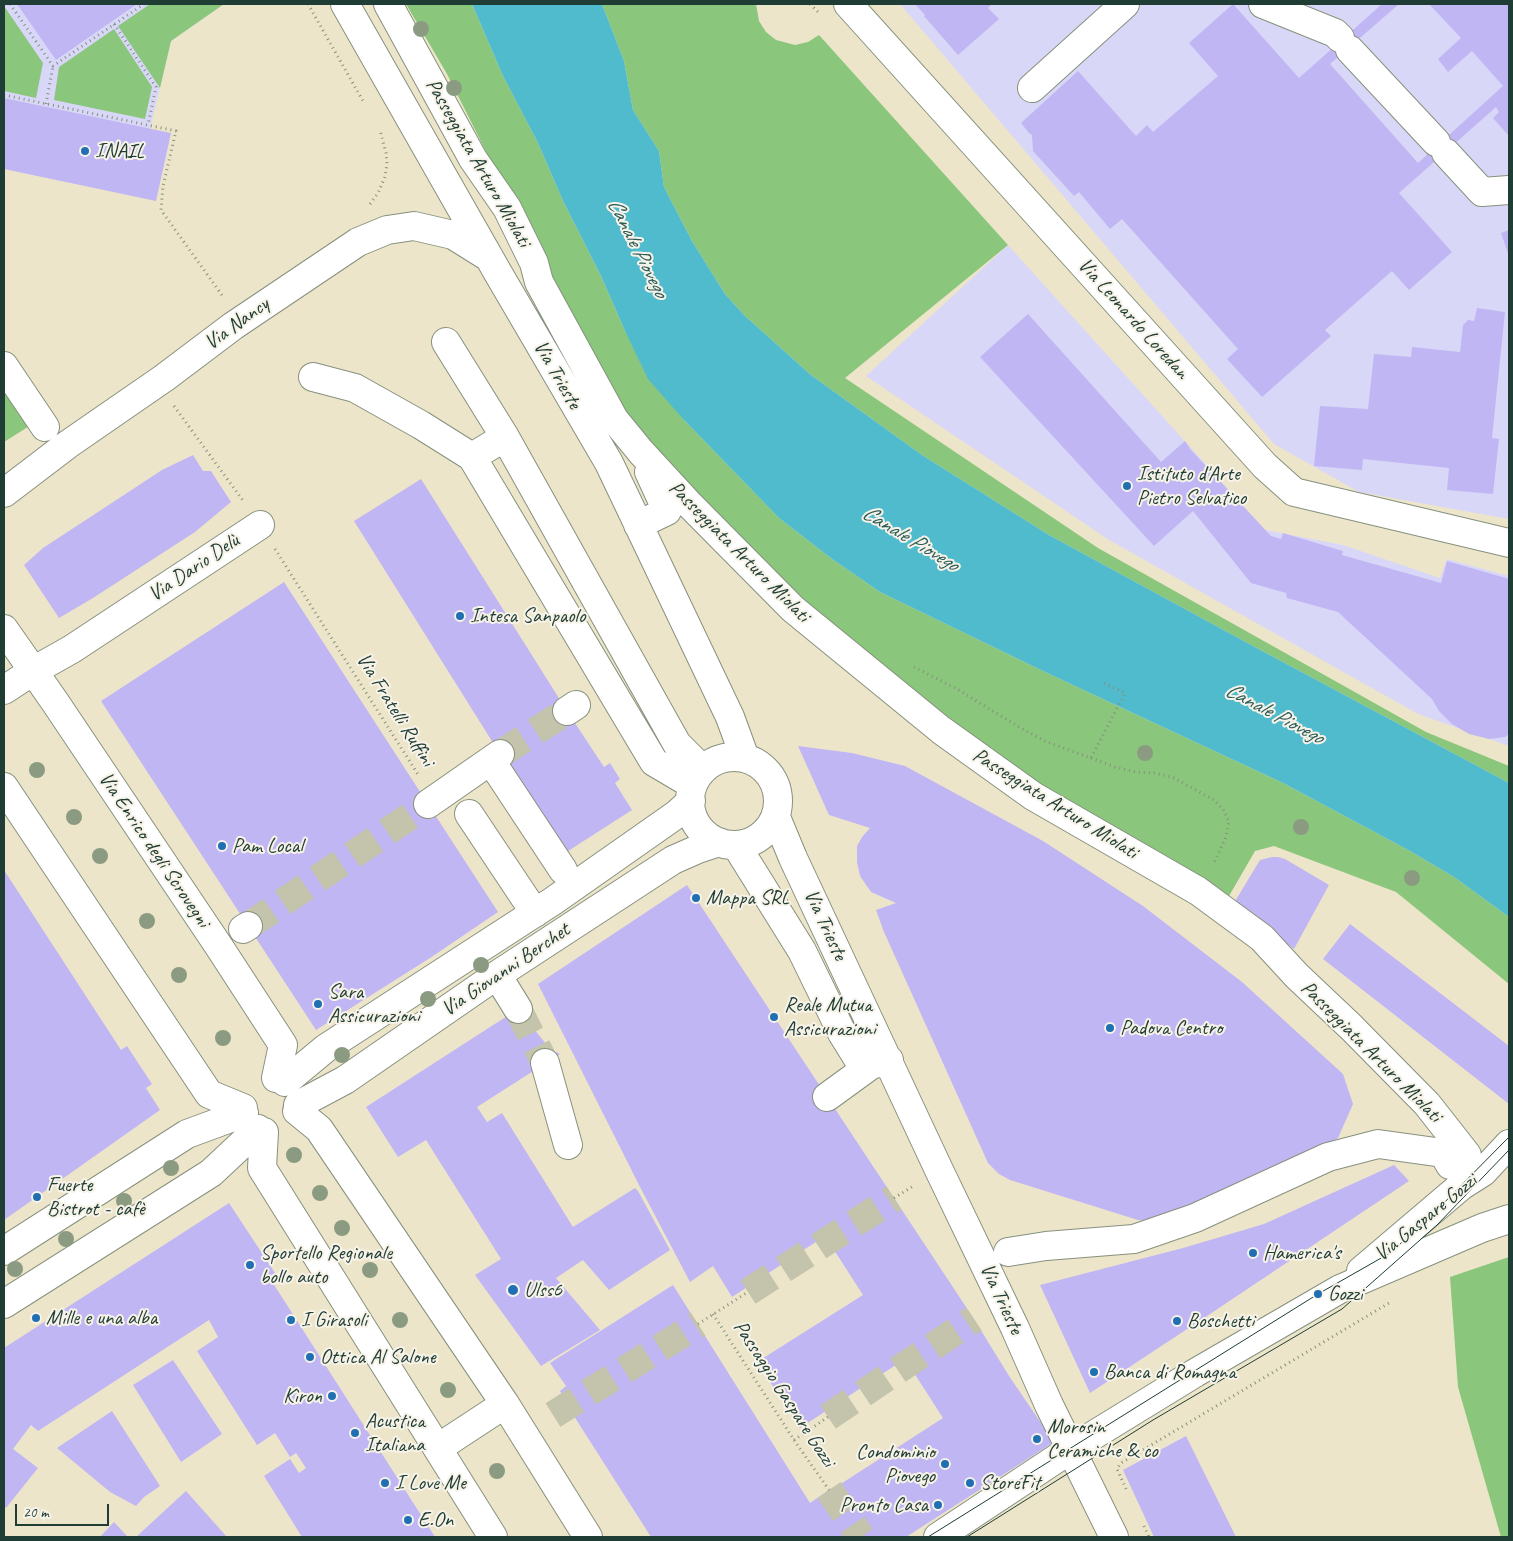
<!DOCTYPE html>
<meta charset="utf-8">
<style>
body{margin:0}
#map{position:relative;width:1513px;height:1541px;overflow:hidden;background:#ede5c9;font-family:Caveat,sans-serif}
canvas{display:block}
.frame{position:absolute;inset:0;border:5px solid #1f3d34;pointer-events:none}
.scale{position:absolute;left:15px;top:1504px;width:94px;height:22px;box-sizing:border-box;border:2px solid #1f3d34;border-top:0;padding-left:6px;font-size:15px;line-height:18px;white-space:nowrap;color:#1f3d34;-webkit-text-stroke:4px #f7f3e8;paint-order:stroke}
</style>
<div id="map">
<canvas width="1513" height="1541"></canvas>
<div class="frame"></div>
<div class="scale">20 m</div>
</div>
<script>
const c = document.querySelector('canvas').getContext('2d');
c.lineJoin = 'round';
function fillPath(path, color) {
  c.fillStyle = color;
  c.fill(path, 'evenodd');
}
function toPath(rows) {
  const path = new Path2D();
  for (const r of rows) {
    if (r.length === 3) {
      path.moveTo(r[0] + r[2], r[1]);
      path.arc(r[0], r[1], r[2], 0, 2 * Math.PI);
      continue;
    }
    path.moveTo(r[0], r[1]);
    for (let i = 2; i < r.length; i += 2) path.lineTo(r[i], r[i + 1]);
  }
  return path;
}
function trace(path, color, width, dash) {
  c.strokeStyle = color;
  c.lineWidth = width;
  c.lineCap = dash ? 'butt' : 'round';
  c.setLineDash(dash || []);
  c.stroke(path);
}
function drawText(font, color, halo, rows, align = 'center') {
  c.font = font + ' Caveat,sans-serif';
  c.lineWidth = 4;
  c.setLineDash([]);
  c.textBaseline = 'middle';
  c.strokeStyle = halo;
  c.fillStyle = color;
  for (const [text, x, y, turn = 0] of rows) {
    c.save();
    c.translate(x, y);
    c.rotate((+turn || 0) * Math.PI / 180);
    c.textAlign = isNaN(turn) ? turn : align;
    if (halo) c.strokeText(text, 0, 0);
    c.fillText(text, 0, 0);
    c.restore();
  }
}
const built = toPath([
 [4,4,224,4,171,41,150,129,4,98],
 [900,4,1509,4,1509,519,1359,492,1274,444],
 [1008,245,1265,530,1343,545,1440,578,1447,559,1509,576,1509,746,1418,714,1109,540,866,376]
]);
const green = toPath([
 [150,4,224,4,171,41,160,88,118,26],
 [406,4,472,4,503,76,538,143,563,201,601,276,625,331,684,420,779,518,832,559,880,592,1045,672,1283,783,1410,851,1454,877,1509,917,1509,984,1396,892,1274,846,1255,851,1229,896,1131,840,1011,768,818,617,619,416,447,74],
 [602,4,756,4,759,21,766,32,776,40,795,45,808,42,819,35,1008,245,845,378,1098,548,1426,732,1509,766,1509,783,1253,646,1049,535,922,455,811,375,744,315,725,294,692,241,664,187,659,151,633,110,624,61],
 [4,6,43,63,36,98,4,91],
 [114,29,152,87,145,119,54,100,59,67],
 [4,384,31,425,4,442],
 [1509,1257,1509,1537,1501,1537,1458,1387,1450,1277]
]);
const water = toPath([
 [472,4,602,4,624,61,633,110,659,151,664,187,692,241,725,294,744,315,811,375,922,455,1049,535,1253,646,1509,783,1509,917,1454,877,1410,851,1283,783,1045,672,880,592,832,559,779,518,684,420,648,379,625,331,601,276,563,201,538,143,503,76]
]);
const building = toPath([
 [17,4,137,4,56,60],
 [915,4,992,4,988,8,999,19,958,55,924,16,925,15],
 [1233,4,1299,78,1382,4,1399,4,1330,64,1418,163,1503,86,1472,51,1448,72,1438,59,1461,38,1429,4,1509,4,1509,136,1493,118,1499,112,1496,107,1399,193,1452,252,1409,290,1392,271,1325,330,1331,336,1262,397,1227,359,1238,349,1122,219,1110,229,1079,192,1074,196,1033,151,1032,135,1029,133,1021,123,1078,71,1136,136,1147,125,1153,132,1218,76,1189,43],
 [4,98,171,133,156,201,4,169],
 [1509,230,1509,256,1501,233],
 [1477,308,1505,312,1492,438,1499,439,1493,494,1447,490,1449,468,1363,459,1362,470,1314,466,1320,406,1368,409,1374,354,1411,357,1412,347,1460,352,1463,325,1468,320,1474,321],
 [1028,314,1161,462,1185,441,1191,450,1271,536,1281,539,1283,533,1343,551,1342,555,1441,583,1447,561,1509,579,1509,734,1505,737,1489,739,1469,734,1452,724,1439,711,1432,699,1338,612,1287,598,1286,593,1251,583,1193,511,1154,546,980,357],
 [193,455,203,471,211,471,231,502,195,532,93,598,59,618,24,565,43,548,162,470],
 [421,479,567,711,604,767,610,763,620,779,615,783,632,810,565,853,500,754,354,521],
 [284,582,498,912,430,958,316,1030,101,701],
 [798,746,852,753,905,766,1043,841,1143,906,1242,982,1343,1074,1353,1104,1338,1138,1317,1151,1157,1222,1138,1220,1010,1180,999,1174,988,1163,884,932,876,910,896,903,871,892,860,876,857,862,857,846,862,837,870,828,829,815],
 [1272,857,1278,857,1285,859,1329,885,1294,949,1234,903,1260,860],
 [4,870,121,1050,127,1046,152,1084,146,1088,160,1110,4,1220],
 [687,885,894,1198,974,1319,1009,1376,1054,1442,906,1537,651,1537,572,1413,560,1391,566,1386,550,1363,673,1285,810,1503,829,1490,839,1493,836,1487,943,1418,905,1359,800,1428,757,1362,863,1295,825,1236,732,1297,713,1266,690,1282,640,1187,538,984],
 [1350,924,1509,1046,1509,1104,1323,959],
 [518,1009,550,1049,560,1054,477,1107,487,1122,502,1113,573,1227,635,1188,638,1191,670,1250,609,1290,583,1260,556,1278,600,1330,541,1366,475,1275,501,1259,426,1140,398,1157,366,1107],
 [1394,1165,1409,1181,1213,1312,1090,1393,1040,1285,1183,1248,1264,1224],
 [229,1203,277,1276,271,1280,435,1537,302,1537,264,1476,290,1459,299,1473,306,1468,296,1453,290,1457,275,1433,257,1445,197,1351,218,1337,209,1320,38,1431,31,1425,13,1449,38,1468,6,1508,4,1506,4,1348],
 [173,1360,222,1434,181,1462,133,1385],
 [112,1411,160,1486,144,1497,136,1506,110,1492,57,1448],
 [1186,1436,1236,1537,1154,1537,1123,1470],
 [186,1491,227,1537,136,1537],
 [114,1522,128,1537,100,1537]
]);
const minorTunnel = toPath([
 [500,754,567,711],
 [248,926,428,804],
 [518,1009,545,1063],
 [748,1292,894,1198],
 [553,1415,698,1324],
 [828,1417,974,1319],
 [829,1490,861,1537]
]);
const path = toPath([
 [10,4,53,66,144,4],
 [308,4,363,101],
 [810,4,820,14],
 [114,24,156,87,148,125],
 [4,95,176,131,163,186,161,210,224,298],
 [46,104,53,66],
 [370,204,378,193,385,177,387,164,386,153,380,130],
 [174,406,244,502],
 [275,549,419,776],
 [914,667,957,689,1024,730,1047,742,1091,758,1125,693,1101,682],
 [1091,758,1115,767,1136,772,1154,773,1172,777,1214,800,1223,809,1229,821,1226,837,1213,865],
 [894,1198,915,1185],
 [713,1314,794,1440,829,1490],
 [698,1324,748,1292],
 [794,1440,828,1417],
 [1126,1489,1117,1469,1121,1463,1389,1303],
 [1144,1526,1149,1537]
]);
const minor = toPath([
 [345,4,498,273,609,463,730,717,745,758],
 [388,4,473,159,507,208,534,263,539,282,614,419,641,452,687,502,793,609,941,730,1033,796,1198,891,1262,938,1297,976,1351,1027,1427,1104,1467,1155],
 [848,4,1265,466,1294,492,1509,543],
 [1263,4,1335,33,1340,38],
 [1350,50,1436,142],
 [1032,88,1125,4],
 [1446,153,1482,192,1509,190],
 [446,342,505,437,677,744,703,770],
 [4,366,45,427],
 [313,377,355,388,421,425,472,457],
 [505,437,472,457,654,762,693,785],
 [4,493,67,445,164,378,233,326,358,242,387,230,414,226,453,235,485,255],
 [638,525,667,511,649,472],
 [4,629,55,702,218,945,283,1045,276,1078],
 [4,690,33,671,72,649,260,525],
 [567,711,576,705],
 [734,801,44],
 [491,761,563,870],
 [4,787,209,1094,243,1108],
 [428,804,500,754],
 [469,814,535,913],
 [776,817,793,858,939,1170,1015,1328,1049,1405,1114,1537],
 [736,845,802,951,842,1033,860,1062,871,1065,889,1060],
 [243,929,248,926],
 [497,975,518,1009],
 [545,1063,568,1145],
 [285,1082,326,1048,553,901,677,814,691,801],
 [827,1097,871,1065],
 [298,1105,345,1080,497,975,673,860,698,849,719,842],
 [297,1111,319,1129,505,1404,588,1537],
 [264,1132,262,1168,493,1537],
 [4,1251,187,1134,244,1113],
 [1008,1252,1046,1246,1134,1239,1195,1218,1328,1157,1378,1144,1443,1153,1450,1165],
 [1361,1271,1461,1186,1483,1172,1509,1144],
 [4,1304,211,1173,258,1129],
 [438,1448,505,1404],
 [938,1537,1071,1449,1195,1373,1340,1289,1482,1228,1509,1219]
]);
const tram = toPath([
 [928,1537,1318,1294,1390,1253,1430,1217,1509,1137],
 [967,1537,1153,1420,1342,1309,1437,1225,1509,1150]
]);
const trees = [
 [421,29],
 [454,88],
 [1145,753],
 [37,770],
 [74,817],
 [1301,827],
 [100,856],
 [1412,878],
 [147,921],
 [481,965],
 [179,975],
 [428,999],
 [223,1038],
 [342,1055],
 [294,1155],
 [171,1168],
 [320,1193],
 [124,1201],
 [342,1228],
 [66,1239],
 [15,1269],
 [370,1270],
 [400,1320],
 [448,1390],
 [497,1471]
];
const markers = [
 [85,151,5,"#1f6fb2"],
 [1127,486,5,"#1f6fb2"],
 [460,616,5,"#1f6fb2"],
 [222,846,5,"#1f6fb2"],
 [696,898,5,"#1f6fb2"],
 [318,1004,5,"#1f6fb2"],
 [774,1017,5,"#1f6fb2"],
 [1110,1028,5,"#1f6fb2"],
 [37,1197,5,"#1f6fb2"],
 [1253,1253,5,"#1f6fb2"],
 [250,1265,5,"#1f6fb2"],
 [513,1290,6,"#1f6fb2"],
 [1318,1294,5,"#1f6fb2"],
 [36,1318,5,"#1f6fb2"],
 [291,1320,5,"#1f6fb2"],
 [1177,1321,5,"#1f6fb2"],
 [310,1357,5,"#1f6fb2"],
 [1094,1372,5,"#1f6fb2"],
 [332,1396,5,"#1f6fb2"],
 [355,1433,5,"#1f6fb2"],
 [1037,1439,5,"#1f6fb2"],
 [945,1464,5,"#1f6fb2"],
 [385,1483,5,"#1f6fb2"],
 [970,1483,5,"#1f6fb2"],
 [938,1505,5,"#1f6fb2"],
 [408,1520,5,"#1f6fb2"]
];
const poiNames = [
 ["INAIL",95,151],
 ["Istituto d'Arte",1137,474],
 ["Pietro Selvatico",1137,498],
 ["Intesa Sanpaolo",470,616],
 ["Pam Local",232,846],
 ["Mappa SRL",706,898],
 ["Sara",328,992],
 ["Assicurazioni",328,1016],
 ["Reale Mutua",784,1005],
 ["Assicurazioni",784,1029],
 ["Padova Centro",1120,1028],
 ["Fuerte",47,1185],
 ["Bistrot - cafè",47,1209],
 ["Sportello Regionale",260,1253],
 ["bollo auto",260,1277],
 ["Hamerica's",1263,1253],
 ["Ulss6",524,1290],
 ["Gozzi",1328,1294],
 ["Mille e una alba",46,1318],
 ["I Girasoli",301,1320],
 ["Boschetti",1187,1321],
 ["Ottica Al Salone",320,1357],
 ["Banca di Romagna",1104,1372],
 ["Kìron",322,1396,"right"],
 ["Acustica",365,1421],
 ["Italiana",365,1445],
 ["Morosin",1047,1427],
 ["Ceramiche & co",1047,1451],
 ["Condominio",935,1452,"right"],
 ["Piovego",935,1476,"right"],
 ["I Love Me",395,1483],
 ["StoreFit",980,1483],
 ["Pronto Casa",928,1505,"right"],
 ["E.On",418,1520]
];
const streetNames = [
 ["Passeggiata Arturo Miolati",478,163,60],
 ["Via Leonardo Loredan",1133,319,48],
 ["Via Nancy",237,324,-36],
 ["Via Trieste",557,375,60],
 ["Passeggiata Arturo Miolati",739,552,45],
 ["Via Dario Delù",194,568,-34],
 ["Via Fratelli Ruffini",395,710,58],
 ["Passeggiata Arturo Miolati",1055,804,32],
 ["Via Enrico degli Scrovegni",154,850,56],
 ["Via Trieste",825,925,65],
 ["Via Giovanni Berchet",506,970,-34],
 ["Passeggiata Arturo Miolati",1371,1052,45],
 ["Via Gaspare Gozzi",1426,1218,-39],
 ["Via Trieste",1001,1299,65],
 ["Passaggio Gaspare Gozzi",784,1394,57]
];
const waterNames = [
 ["Canale Piovego",637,248,63],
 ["Canale Piovego",910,539,31],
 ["Canale Piovego",1274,714,28]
];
fillPath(built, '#d9d7f8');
fillPath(green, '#8ac67c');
fillPath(water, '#51bbce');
fillPath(building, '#c0b6f4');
trace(minorTunnel, '#c4c3ab', 28, [28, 14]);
trace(minor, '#86917e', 30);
trace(path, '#86917e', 3, [1, 4]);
trace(minor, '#fff', 28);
trace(tram, '#1f3d34', 1);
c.fillStyle = '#8b9b81';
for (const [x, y] of trees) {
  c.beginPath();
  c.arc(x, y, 8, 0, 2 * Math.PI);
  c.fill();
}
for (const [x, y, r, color] of markers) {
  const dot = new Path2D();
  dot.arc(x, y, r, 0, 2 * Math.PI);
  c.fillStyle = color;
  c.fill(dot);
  trace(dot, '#f7f3e8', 2);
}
drawText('21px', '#1f3d34', '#f7f3e8', poiNames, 'left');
drawText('21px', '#1f3d34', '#f7f3e8', streetNames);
drawText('italic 22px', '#2c5c5a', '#f7f3e8', waterNames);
</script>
